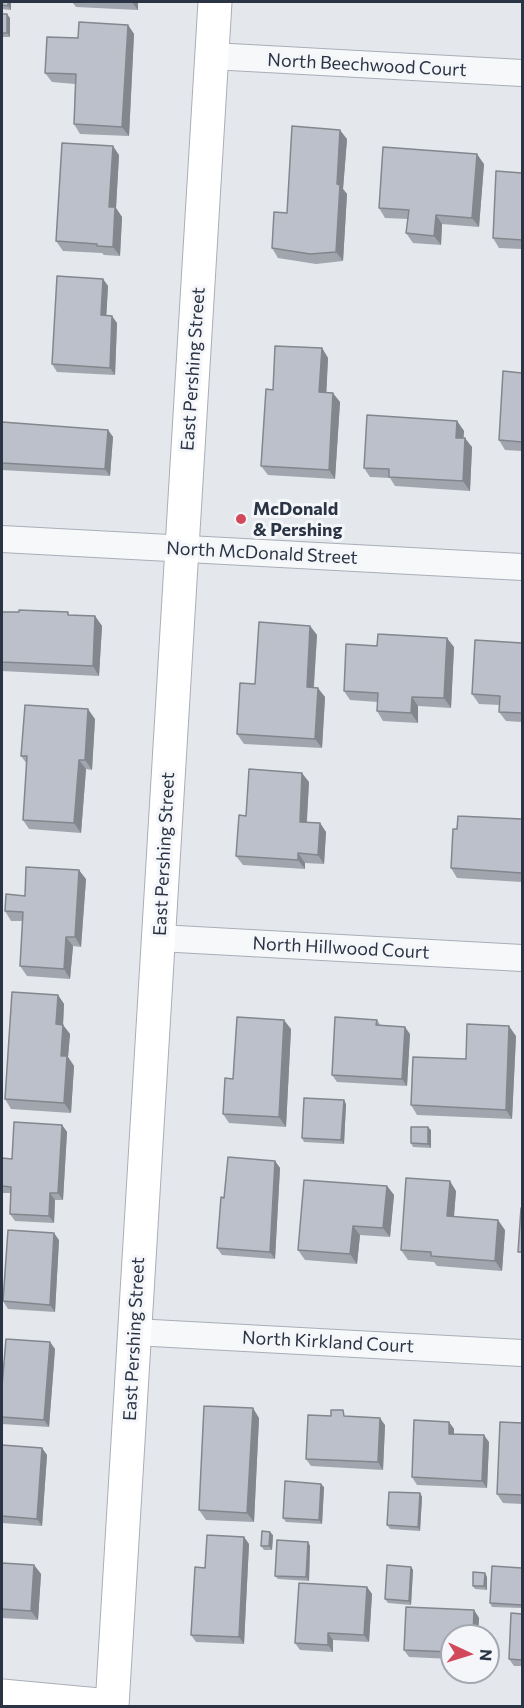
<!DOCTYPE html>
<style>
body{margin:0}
#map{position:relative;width:524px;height:1708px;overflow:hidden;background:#e4e7ec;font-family:Commissioner,sans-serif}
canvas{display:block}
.frame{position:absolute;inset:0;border:3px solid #2b3445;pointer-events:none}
.north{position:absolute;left:440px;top:1624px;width:60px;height:60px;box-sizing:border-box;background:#f4f6f9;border:2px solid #a4a8b1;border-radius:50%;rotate:94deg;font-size:16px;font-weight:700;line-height:24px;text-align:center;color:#2b3445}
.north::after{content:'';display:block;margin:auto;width:21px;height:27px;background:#d1495b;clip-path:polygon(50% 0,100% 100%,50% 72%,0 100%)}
</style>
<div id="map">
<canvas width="524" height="1708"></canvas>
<div class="frame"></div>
<div class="north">N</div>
</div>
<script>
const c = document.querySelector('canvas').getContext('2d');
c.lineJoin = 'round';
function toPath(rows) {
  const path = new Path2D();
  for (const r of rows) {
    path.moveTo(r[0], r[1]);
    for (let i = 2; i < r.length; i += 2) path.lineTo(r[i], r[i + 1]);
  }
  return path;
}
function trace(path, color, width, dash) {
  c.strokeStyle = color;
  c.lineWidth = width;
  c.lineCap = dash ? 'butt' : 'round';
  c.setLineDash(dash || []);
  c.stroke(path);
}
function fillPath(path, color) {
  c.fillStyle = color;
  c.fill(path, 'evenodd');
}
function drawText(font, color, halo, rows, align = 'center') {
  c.font = font + ' Commissioner,sans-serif';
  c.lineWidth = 6;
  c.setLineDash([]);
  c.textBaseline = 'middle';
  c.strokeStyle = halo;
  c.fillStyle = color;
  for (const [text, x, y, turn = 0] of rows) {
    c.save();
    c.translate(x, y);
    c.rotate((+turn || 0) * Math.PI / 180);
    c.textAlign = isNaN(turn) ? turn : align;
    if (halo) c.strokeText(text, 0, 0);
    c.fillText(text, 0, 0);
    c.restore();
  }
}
const street = toPath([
 [212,56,522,73],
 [2,539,522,567],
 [159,938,522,958],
 [134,1332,522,1353]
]);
const secondary = toPath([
 [2,1696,110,1706],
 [112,1706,215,2]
]);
const wall = toPath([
 [2,2,11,2,11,10,2,9],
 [72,2,138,2,138,10,76,7],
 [2,14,10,18,10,37,2,37],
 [128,25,134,34,129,136,80,134,74,124,75,84,52,82,45,73,78,38],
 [347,139,343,189,347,194,343,261,316,264,278,258,272,248,287,213],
 [119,155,116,208,122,217,120,256,104,255,102,253,63,251,56,241],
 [484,164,479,227,442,224,441,245,413,243,406,233,408,219,385,218,379,208],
 [522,173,522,249,499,248,493,238],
 [103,279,108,286,106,316,117,323,115,375,57,372,52,364],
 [322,348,328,358,326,392,340,402,335,479,268,475,261,466,273,390],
 [522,373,522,451,505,450,499,440],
 [457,421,464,431,463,438,472,447,470,491,395,486,390,478,370,477,364,468],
 [2,422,108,430,113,437,110,476,2,470],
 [2,612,95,616,102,626,99,676,2,671],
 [310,626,317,635,314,687,325,697,322,748,244,744,237,734,255,684],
 [522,643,522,722,506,721,499,712,500,705,479,704,472,694],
 [377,646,454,647,451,708,418,706,418,723,383,721,377,711,378,702,350,700,344,691],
 [95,719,92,770,86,769,81,833,29,829,23,820,27,764,21,756],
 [309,782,307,822,320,823,326,832,324,864,305,863,305,869,243,865,236,856,246,816],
 [522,819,522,882,457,878,451,868,457,829],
 [86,879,81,947,73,946,70,979,27,976,20,966,23,921,11,921,5,911,25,896],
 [58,995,64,1004,63,1025,70,1034,68,1057,74,1066,71,1113,11,1109,5,1099],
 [377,1020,381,1026,410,1034,407,1086,337,1082,332,1075],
 [291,1029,286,1127,229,1123,223,1114,233,1079],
 [516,1036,512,1119,417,1115,411,1105],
 [346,1104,344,1144,304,1142,302,1138],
 [62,1125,67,1132,63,1200,55,1200,54,1223,15,1221,10,1214,11,1193,2,1193,2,1158,12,1159],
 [431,1130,431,1148,413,1147,411,1143],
 [275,1161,280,1168,275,1259,222,1255,217,1248,224,1198],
 [387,1186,394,1195,390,1237,360,1235,357,1264,305,1260,298,1250],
 [456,1191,454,1217,505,1230,502,1271,437,1266,434,1262,408,1260,401,1250],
 [59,1240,55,1312,8,1309,3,1301],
 [50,1342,55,1349,49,1427,2,1424,2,1385],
 [348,1416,385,1425,383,1470,311,1466,306,1459],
 [259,1418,254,1522,206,1520,199,1510],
 [449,1422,454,1429,454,1434,489,1442,487,1488,417,1485,412,1477],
 [522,1423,522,1504,503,1503,497,1494],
 [2,1445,42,1448,47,1455,42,1526,2,1523],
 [324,1487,322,1524,286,1522,283,1518],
 [420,1493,422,1497,420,1531,390,1529,387,1525],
 [273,1535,272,1550,264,1550,261,1546],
 [244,1537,249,1544,244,1644,196,1642,191,1635,205,1568],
 [308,1542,310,1546,309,1581,278,1579,275,1576],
 [2,1563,34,1565,41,1574,38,1620,2,1618],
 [411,1567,413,1570,411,1605,388,1603,385,1599],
 [522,1568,522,1608,492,1607,490,1603],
 [487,1577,487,1590,475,1589,473,1586],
 [367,1587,372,1594,369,1642,333,1640,333,1652,300,1650,295,1643],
 [474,1610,479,1618,478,1636,452,1636,452,1659,409,1657,404,1650],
 [522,1614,522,1666,514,1666,509,1659]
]);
const shadedWall = toPath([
 [8,2,11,2,11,10,8,6],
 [132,2,138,2,138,10],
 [7,14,10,18,10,37,7,33],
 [128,25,134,34,129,136,122,127],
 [340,130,347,139,343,189,347,194,343,261,336,252,337,184],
 [113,146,119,155,116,208,122,217,120,256,113,247,109,207],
 [477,154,484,164,479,227,472,218],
 [436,215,442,224,441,245,434,236],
 [103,279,108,286,106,322,101,315],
 [112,316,117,323,115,375,110,368],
 [322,348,328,358,326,401,319,392],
 [333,393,340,402,335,479,329,470],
 [457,421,464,431,463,447,456,438],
 [108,430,113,437,110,476,105,469],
 [465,438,472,447,470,491,463,481],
 [95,616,102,626,99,676,93,666],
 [310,626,317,635,313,696,307,687],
 [447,638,454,647,451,708,444,698],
 [318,688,325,697,322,748,315,739],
 [412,697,418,706,418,723,411,713],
 [88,709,95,719,92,770,85,760],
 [79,760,86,769,81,833,74,823],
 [302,773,309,782,306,831,300,822],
 [320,823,326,832,324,864,318,855],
 [298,853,305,863,305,869,298,860],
 [79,870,86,879,81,947,75,937],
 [66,937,73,946,70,979,64,969],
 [58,995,64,1004,63,1025,70,1034,68,1057,74,1066,71,1113,64,1103,61,1056,56,1024],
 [284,1020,291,1029,286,1127,279,1117],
 [509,1026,516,1036,512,1119,506,1110],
 [405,1027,410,1034,407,1086,402,1079],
 [344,1100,346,1104,344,1144,341,1140],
 [62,1125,67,1132,63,1200,58,1193],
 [428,1127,431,1130,431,1148,428,1144],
 [275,1161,280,1168,275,1259,270,1252],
 [450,1181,456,1191,453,1226,447,1216],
 [387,1186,394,1195,390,1237,383,1228],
 [50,1193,55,1200,54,1223,49,1216],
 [498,1220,505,1230,502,1271,495,1261],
 [353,1226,360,1235,357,1264,350,1254],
 [54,1233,59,1240,55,1312,50,1305],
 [50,1342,55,1349,49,1427,44,1420],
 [253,1408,259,1418,254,1522,247,1513],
 [380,1418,385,1425,383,1470,378,1462],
 [449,1422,454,1429,454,1441,449,1434],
 [484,1435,489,1442,487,1488,482,1481],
 [42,1448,47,1455,42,1526,37,1519],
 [321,1484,324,1487,322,1524,319,1520],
 [420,1493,422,1497,420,1531,418,1527],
 [270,1532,273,1535,272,1550,269,1546],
 [244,1537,249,1544,244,1644,239,1637],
 [308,1542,310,1546,309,1581,306,1577],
 [34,1565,41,1574,38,1620,31,1611],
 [411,1567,413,1570,411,1605,409,1601],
 [485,1573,487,1577,487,1590,484,1586],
 [367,1587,372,1594,369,1642,364,1635],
 [474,1610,479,1618,478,1636,473,1636],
 [328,1633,333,1640,333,1652,328,1645]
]);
const building = toPath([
 [2,2,8,2,8,6,2,5,2,2],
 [2,14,7,14,7,33,2,33,2,14],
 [79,22,128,25,122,127,74,124,76,74,45,73,47,37,78,38,79,22],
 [292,126,340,130,337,184,340,185,336,252,310,254,272,248,274,212,287,213,292,126],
 [62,143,113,146,109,207,115,207,113,247,97,246,97,244,56,241,62,143],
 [383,147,477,154,472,218,436,215,434,236,406,233,409,210,379,208,383,147],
 [496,171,522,173,522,240,493,238,496,171],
 [57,276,103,279,101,315,112,316,110,368,52,364,57,276],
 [275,346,322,348,319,392,333,393,329,470,261,466,266,389,273,390,275,346],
 [503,371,522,373,522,442,499,440,503,371],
 [367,415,457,421,456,438,465,438,463,481,389,477,389,469,364,468,367,415],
 [2,422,108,430,105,469,2,463,2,422],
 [19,610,68,612,68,615,95,616,93,666,2,662,2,612,19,612,19,610],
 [259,622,310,626,307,687,318,688,315,739,237,734,240,683,255,684,259,622],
 [378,634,447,638,444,698,412,697,411,713,377,711,378,693,344,691,346,644,377,646,378,634],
 [475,640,522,643,522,713,499,712,500,696,472,694,475,640],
 [25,705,88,709,85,760,79,760,74,823,23,820,27,756,21,756,25,705],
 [249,769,302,773,300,822,320,823,318,855,298,853,298,860,236,856,239,815,246,816,249,769],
 [458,816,522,819,522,873,451,868,453,829,457,829,458,816],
 [26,867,79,870,75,937,66,937,64,969,20,966,23,912,5,911,6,894,25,896,26,867],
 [12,992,58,995,56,1024,63,1025,61,1056,67,1056,64,1103,5,1099,12,992],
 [237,1017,284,1020,279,1117,223,1114,225,1078,233,1079,237,1017],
 [335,1017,377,1020,376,1025,405,1027,402,1079,332,1075,335,1017],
 [467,1024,509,1026,506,1110,411,1105,413,1057,466,1059,467,1024],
 [304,1098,344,1100,341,1140,302,1138,304,1098],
 [14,1122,62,1125,58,1193,50,1193,49,1216,10,1214,11,1187,2,1186,2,1158,12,1159,14,1122],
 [411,1127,428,1127,428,1144,411,1143,411,1127],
 [228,1157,275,1161,270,1252,217,1248,221,1197,224,1198,228,1157],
 [406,1178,450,1181,447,1216,498,1220,495,1261,431,1256,431,1252,401,1250,406,1178],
 [304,1180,387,1186,383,1228,353,1226,350,1254,298,1250,304,1180],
 [521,1208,522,1208,522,1252,518,1252,521,1208],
 [8,1230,54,1233,50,1305,3,1301,8,1230],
 [6,1339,50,1342,44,1420,2,1417,2,1385,2,1386,6,1339],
 [204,1406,253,1408,247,1513,199,1510,204,1406],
 [331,1410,343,1410,344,1416,380,1418,378,1462,306,1459,308,1415,331,1416,331,1410],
 [414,1420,449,1422,449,1434,484,1435,482,1481,412,1477,414,1420],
 [500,1422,522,1423,522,1495,497,1494,500,1422],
 [2,1445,42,1448,37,1519,2,1516,2,1445],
 [285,1481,321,1484,319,1520,283,1518,285,1481],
 [389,1492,420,1493,418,1527,387,1525,389,1492],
 [262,1531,270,1532,269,1546,261,1546,262,1531],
 [207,1535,244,1537,239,1637,191,1635,195,1567,205,1568,207,1535],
 [277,1540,308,1542,306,1577,275,1576,277,1540],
 [2,1563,34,1565,31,1611,2,1609,2,1563],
 [387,1565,411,1567,409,1601,385,1599,387,1565],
 [492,1566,522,1568,522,1605,490,1603,492,1566],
 [473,1572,485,1573,484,1586,473,1586,473,1572],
 [299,1583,367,1587,364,1635,328,1633,328,1645,295,1643,299,1583],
 [406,1607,474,1610,473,1636,452,1636,452,1652,404,1650,406,1607],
 [511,1613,522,1614,522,1660,509,1659,511,1613]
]);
const markers = [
 [241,519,6,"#d1495b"]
];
const streetNames = [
 ["North Beechwood Court",367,65,3],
 ["East Pershing Street",193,369,-86],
 ["North McDonald Street",262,553,3],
 ["East Pershing Street",164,854,-87],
 ["North Hillwood Court",341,948,3],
 ["East Pershing Street",134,1339,-87],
 ["North Kirkland Court",328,1342,3]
];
const poiNames = [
 ["McDonald",253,509],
 ["& Pershing",253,530]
];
trace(street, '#a9aeb7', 28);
trace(secondary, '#a9aeb7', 35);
trace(street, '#f7f8fa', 26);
trace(secondary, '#fff', 33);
fillPath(wall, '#a1a5ae');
fillPath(shadedWall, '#83868d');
fillPath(building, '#bbc0ca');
trace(building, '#83868d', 1.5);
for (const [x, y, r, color] of markers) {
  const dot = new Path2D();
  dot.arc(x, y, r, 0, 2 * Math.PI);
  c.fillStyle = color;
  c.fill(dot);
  trace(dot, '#f4f6f9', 2);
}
drawText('18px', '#2b3445', '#f4f6f9', streetNames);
drawText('bold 18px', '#2b3445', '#f4f6f9', poiNames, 'left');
</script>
